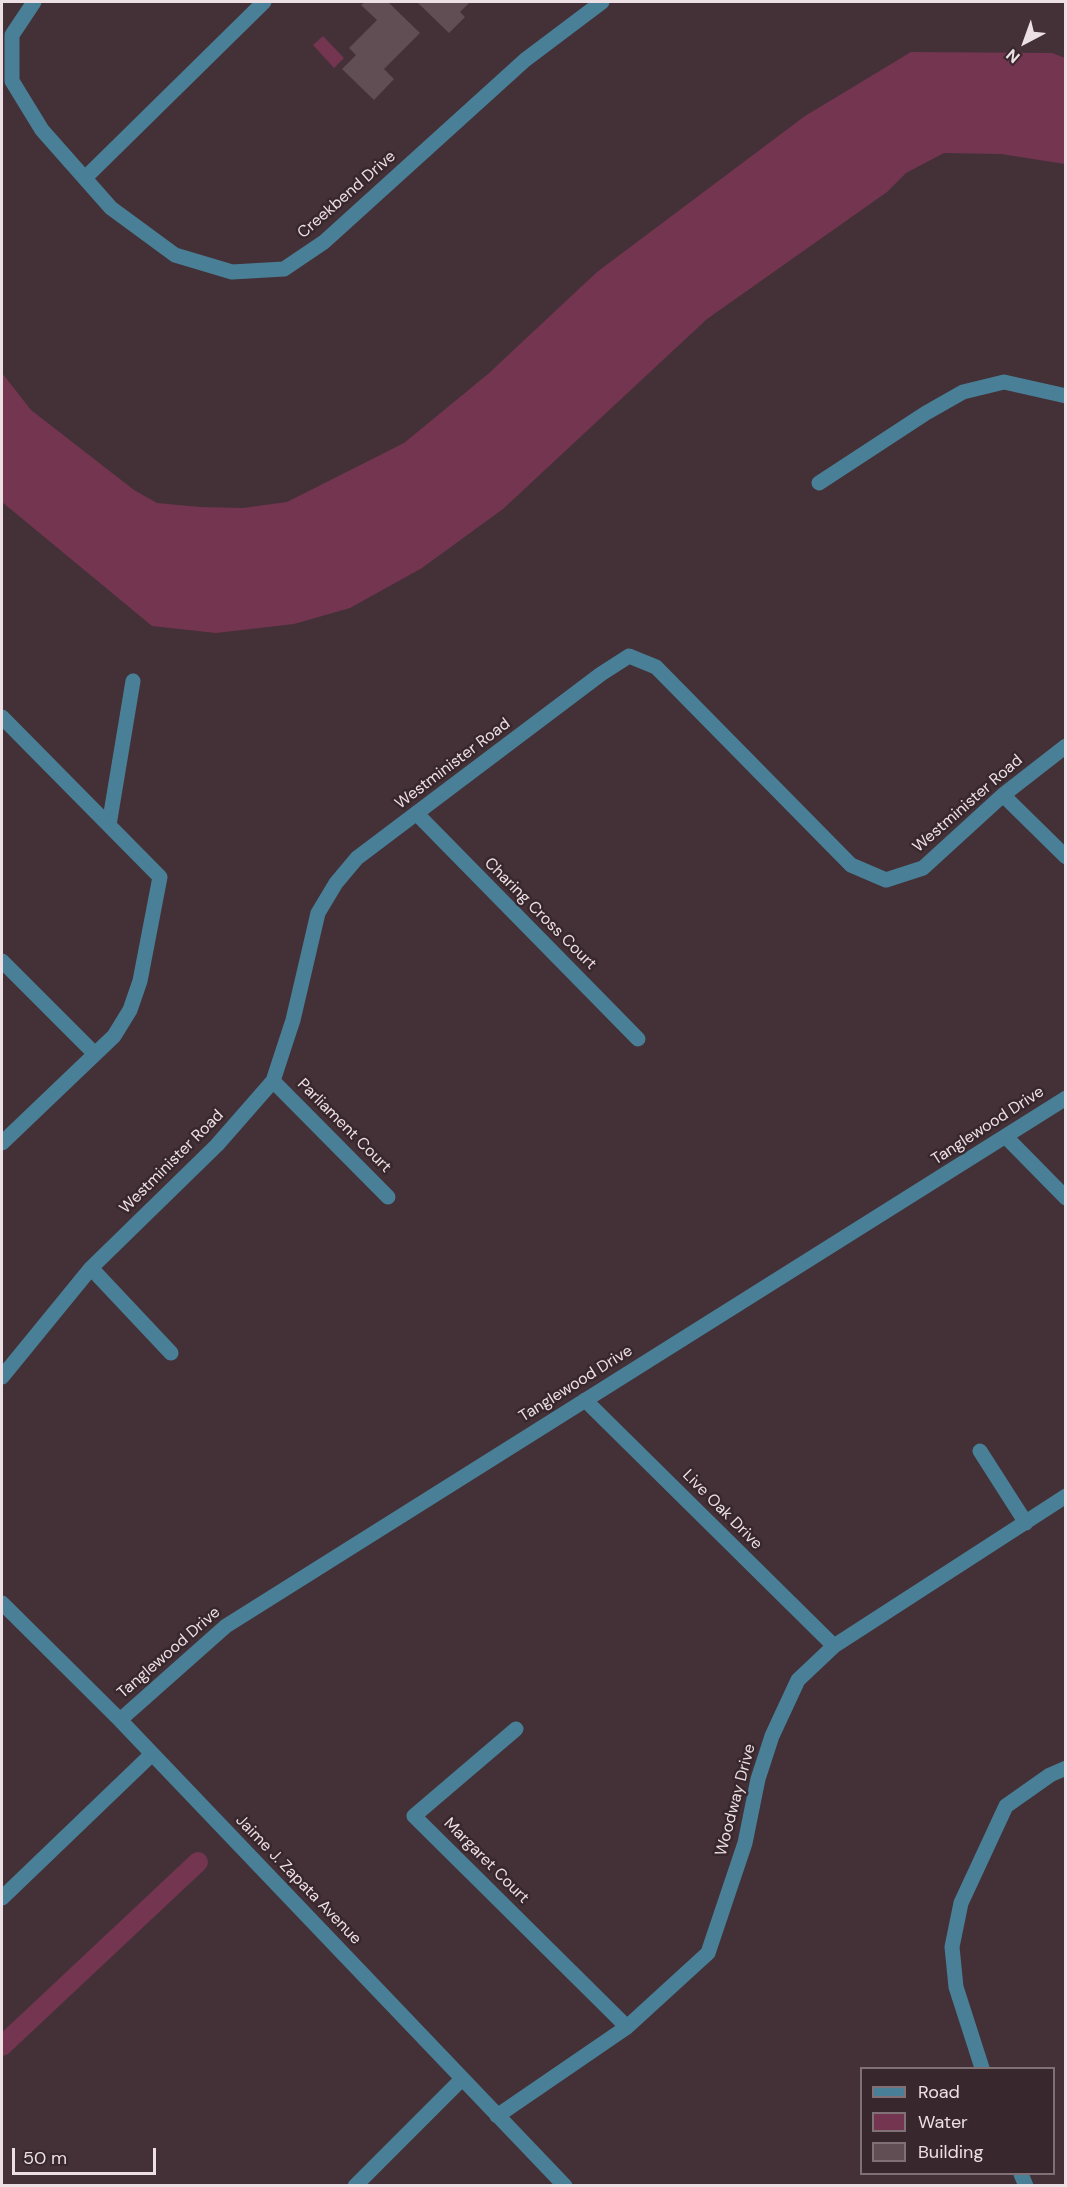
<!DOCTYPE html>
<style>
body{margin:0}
#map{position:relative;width:1067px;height:2187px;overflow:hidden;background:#433137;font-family:"DM Sans",sans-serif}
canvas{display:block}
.frame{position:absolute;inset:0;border:3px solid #ece0e4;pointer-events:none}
.legend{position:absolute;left:860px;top:2067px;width:195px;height:108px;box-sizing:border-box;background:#38272d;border:2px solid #807176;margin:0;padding:8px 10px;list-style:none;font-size:18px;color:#ece0e4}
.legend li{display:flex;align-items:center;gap:12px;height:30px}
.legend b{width:30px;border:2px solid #807176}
.north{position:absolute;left:995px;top:12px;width:60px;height:60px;-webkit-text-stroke:4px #38272d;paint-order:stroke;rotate:221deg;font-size:16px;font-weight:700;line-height:24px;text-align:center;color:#ece0e4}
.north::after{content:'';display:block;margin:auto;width:21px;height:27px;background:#ece0e4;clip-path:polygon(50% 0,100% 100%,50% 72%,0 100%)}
.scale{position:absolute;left:12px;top:2148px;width:144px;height:27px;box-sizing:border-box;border:3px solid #ece0e4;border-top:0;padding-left:8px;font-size:18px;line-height:21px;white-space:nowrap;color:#ece0e4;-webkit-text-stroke:4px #38272d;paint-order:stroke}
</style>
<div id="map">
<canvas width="1067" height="2187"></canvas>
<div class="frame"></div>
<ul class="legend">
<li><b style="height:8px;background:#498098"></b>Road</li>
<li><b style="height:16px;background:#743550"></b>Water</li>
<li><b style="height:16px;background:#614d54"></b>Building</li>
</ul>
<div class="north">N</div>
<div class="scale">50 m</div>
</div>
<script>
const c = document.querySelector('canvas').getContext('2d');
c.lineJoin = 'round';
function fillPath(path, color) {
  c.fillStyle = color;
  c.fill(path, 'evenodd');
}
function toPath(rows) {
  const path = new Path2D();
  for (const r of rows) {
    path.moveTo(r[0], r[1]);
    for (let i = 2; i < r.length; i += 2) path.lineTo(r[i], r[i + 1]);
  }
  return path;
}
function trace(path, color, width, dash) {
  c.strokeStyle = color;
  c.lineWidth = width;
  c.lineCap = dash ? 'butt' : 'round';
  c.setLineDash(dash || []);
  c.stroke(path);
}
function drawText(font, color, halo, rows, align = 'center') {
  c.font = font + ' "DM Sans",sans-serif';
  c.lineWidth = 5;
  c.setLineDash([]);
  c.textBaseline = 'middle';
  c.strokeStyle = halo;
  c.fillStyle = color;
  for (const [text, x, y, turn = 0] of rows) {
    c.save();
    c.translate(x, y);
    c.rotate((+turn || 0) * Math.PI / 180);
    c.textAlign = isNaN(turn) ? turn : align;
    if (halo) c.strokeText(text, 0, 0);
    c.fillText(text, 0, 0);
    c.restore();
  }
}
const water = toPath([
 [323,36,344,58,334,68,313,45],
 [911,52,1052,53,1065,58,1065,164,1001,154,944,153,906,173,887,192,707,319,503,509,422,568,350,608,294,624,216,633,152,626,2,502,2,373,31,410,134,490,157,503,200,507,243,508,287,502,404,443,488,374,597,272,805,116]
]);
const canal = toPath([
 [2,2046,198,1862]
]);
const building = toPath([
 [365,2,388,2,420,33,384,69,394,79,374,100,342,69,356,55,349,48,377,20,361,5],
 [420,2,470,2,460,12,465,17,449,33,418,3]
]);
const minor = toPath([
 [34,2,12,35,12,81,42,130,111,208,175,255,232,272,284,269,324,242,525,60,602,2],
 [85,178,264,2],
 [819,483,926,413,963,392,1004,382,1066,396],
 [2,717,160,877,140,981,130,1010,114,1036,2,1143],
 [1003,795,1066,857],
 [417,814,638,1039],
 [109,825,133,681],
 [2,961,95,1054],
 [273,1081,388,1197],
 [1006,1137,1066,1198],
 [91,1268,171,1353],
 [2,1377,91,1268,217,1145,273,1081,293,1020,318,913,336,883,357,858,601,674,629,656,656,667,851,865,886,880,923,868,1003,795,1066,746],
 [585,1400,834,1646],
 [980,1451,1026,1523],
 [2,1603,120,1720,565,2186],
 [120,1720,226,1626,1066,1098],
 [516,1729,414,1816,627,2027],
 [2,1898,152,1754],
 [982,2068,956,1987,952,1947,961,1903,1006,1806,1050,1775,1066,1768],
 [497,2116,627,2027,708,1953,745,1843,758,1779,772,1736,798,1680,834,1646,1066,1496],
 [1021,2174,1026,2186],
 [355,2186,462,2079]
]);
const streetNames = [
 ["Creekbend Drive",347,195,-41],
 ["Westminister Road",453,764,-37],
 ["Westminister Road",968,804,-41],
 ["Charing Cross Court",540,914,45],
 ["Parliament Court",344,1126,45],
 ["Tanglewood Drive",988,1126,-33],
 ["Westminister Road",172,1162,-45],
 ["Tanglewood Drive",576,1384,-32],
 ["Live Oak Drive",722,1510,45],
 ["Tanglewood Drive",169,1653,-41],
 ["Woodway Drive",736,1800,-75],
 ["Margaret Court",486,1861,45],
 ["Jaime J. Zapata Avenue",298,1880,46]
];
fillPath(water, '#743550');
trace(canal, '#743550', 20);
fillPath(building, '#614d54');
trace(minor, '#498098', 15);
drawText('16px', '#ece0e4', '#38272d', streetNames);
</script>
